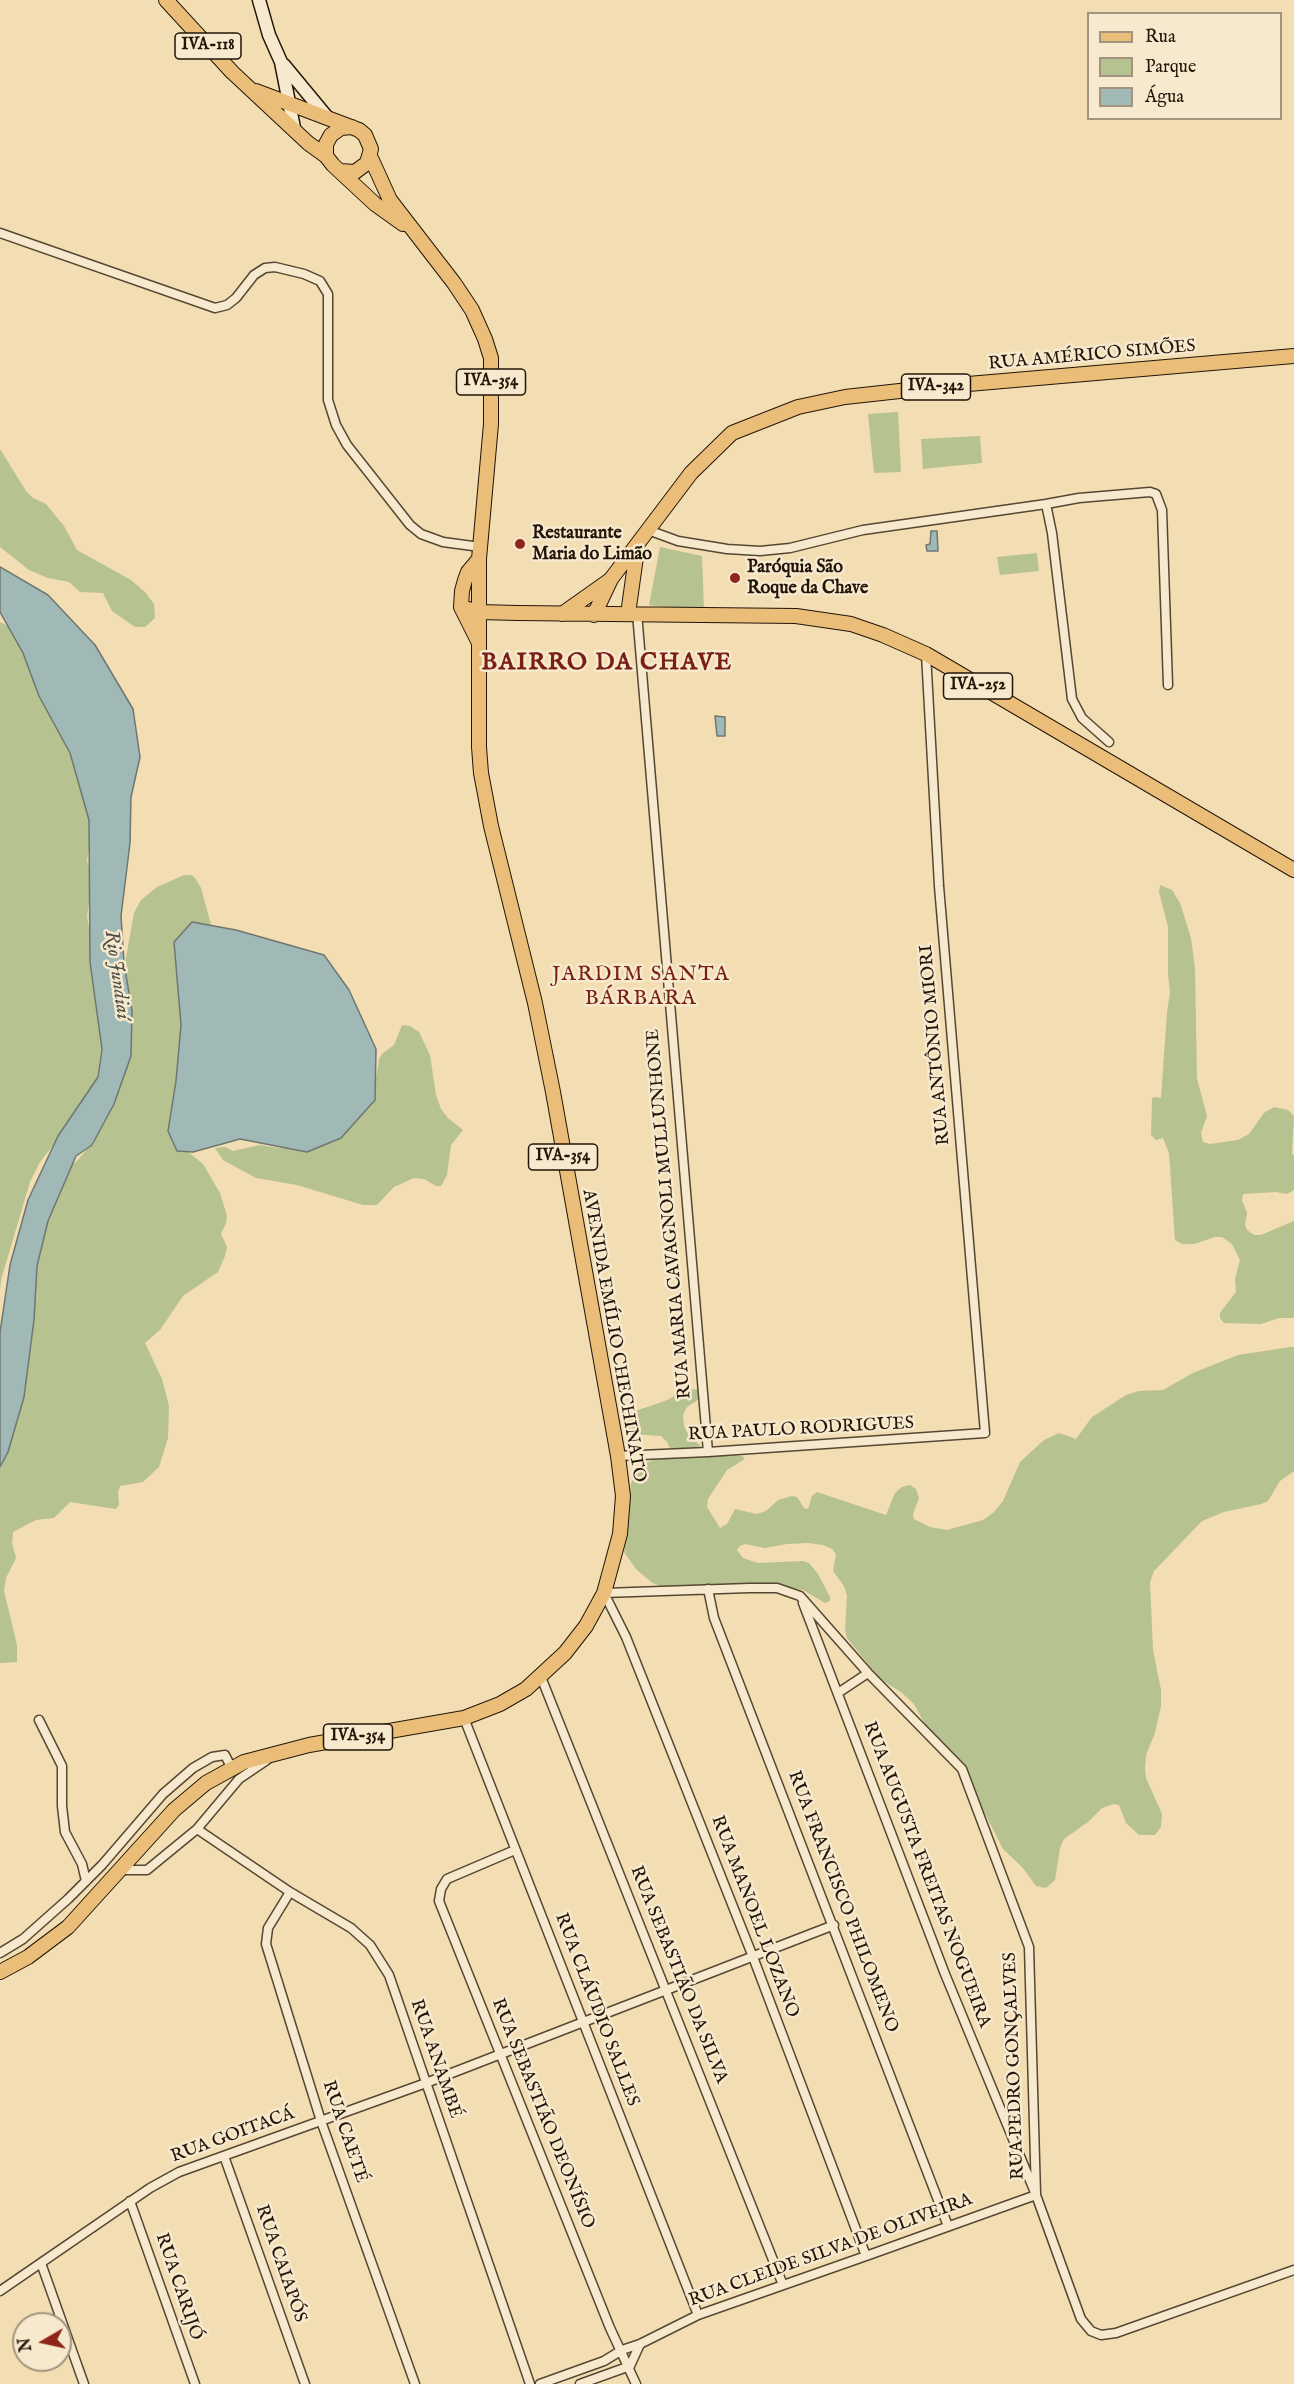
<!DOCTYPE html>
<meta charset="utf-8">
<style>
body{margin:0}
#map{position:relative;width:1294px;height:2384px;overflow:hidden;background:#f3ddb2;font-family:"IM FELL English",serif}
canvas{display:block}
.legend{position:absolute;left:1087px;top:12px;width:195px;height:108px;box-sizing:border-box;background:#f7e9cd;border:2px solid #a2947f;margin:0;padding:8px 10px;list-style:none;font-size:18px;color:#221509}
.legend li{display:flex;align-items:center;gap:12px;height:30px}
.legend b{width:30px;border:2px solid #a2947f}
.north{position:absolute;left:12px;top:2312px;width:60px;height:60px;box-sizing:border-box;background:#f7e9cd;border:2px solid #a2947f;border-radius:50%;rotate:261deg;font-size:16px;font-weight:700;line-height:24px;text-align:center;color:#221509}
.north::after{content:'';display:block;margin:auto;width:21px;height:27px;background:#8f2418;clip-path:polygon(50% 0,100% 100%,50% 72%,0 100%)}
</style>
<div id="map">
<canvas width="1294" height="2384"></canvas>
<ul class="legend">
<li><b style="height:8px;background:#eabe79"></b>Rua</li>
<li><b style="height:16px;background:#b6c28f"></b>Parque</li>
<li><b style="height:16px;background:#a0b9b7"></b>Água</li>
</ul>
<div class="north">N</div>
</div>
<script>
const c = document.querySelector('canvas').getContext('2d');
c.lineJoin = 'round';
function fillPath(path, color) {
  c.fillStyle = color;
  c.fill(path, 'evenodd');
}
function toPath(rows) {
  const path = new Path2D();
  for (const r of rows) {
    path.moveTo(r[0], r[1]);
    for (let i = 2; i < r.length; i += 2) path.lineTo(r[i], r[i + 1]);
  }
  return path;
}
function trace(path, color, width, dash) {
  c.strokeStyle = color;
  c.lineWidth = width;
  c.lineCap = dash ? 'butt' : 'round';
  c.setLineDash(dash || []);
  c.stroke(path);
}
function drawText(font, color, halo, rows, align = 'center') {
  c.font = font + ' "IM FELL English",serif';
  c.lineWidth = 5;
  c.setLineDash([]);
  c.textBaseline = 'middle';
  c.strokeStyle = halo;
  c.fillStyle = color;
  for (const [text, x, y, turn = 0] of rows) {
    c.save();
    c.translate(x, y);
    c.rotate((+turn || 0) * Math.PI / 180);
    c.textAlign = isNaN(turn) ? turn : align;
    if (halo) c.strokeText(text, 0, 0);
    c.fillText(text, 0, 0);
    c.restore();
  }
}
const green = toPath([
 [898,412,901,472,874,473,868,414],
 [980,436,982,463,923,469,921,439],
 [0,449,26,491,33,498,46,504,64,526,77,550,131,580,146,593,154,604,155,618,145,627,135,627,112,611,103,593,80,592,69,582,48,578,29,570,0,547],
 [660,547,702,556,704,611,649,605],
 [1037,553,1039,571,1000,575,997,557],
 [0,622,8,626,80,747,92,830,87,860,92,879,87,917,93,947,101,1025,101,1050,97,1080,89,1100,40,1162,30,1182,1,1280,0,1292],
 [184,875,191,875,195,878,201,888,212,928,175,1141,203,1164,220,1193,227,1216,226,1223,221,1234,227,1247,225,1256,218,1272,183,1296,160,1330,145,1343,162,1379,169,1406,168,1438,159,1467,143,1482,120,1486,118,1492,119,1505,116,1509,70,1502,54,1518,36,1520,13,1532,12,1543,16,1558,6,1578,4,1591,17,1645,17,1662,0,1663,0,1446,51,1183,78,1160,97,1136,111,1110,119,1088,125,1050,126,958,134,913,141,900,157,887],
 [1160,885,1172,890,1180,903,1191,938,1195,968,1197,1079,1207,1116,1201,1133,1203,1142,1210,1144,1238,1140,1249,1134,1264,1113,1274,1107,1288,1110,1294,1116,1292,1153,1294,1156,1294,1190,1287,1194,1276,1192,1243,1194,1242,1200,1247,1213,1245,1225,1247,1230,1254,1235,1261,1235,1294,1221,1294,1318,1279,1318,1261,1324,1224,1323,1220,1318,1220,1313,1236,1292,1235,1279,1240,1260,1232,1244,1222,1237,1215,1237,1194,1244,1182,1244,1175,1240,1169,1153,1163,1138,1156,1140,1151,1135,1152,1099,1154,1097,1161,1098,1167,1012,1170,993,1168,973,1168,927,1159,892],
 [402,1025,410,1026,419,1032,430,1055,436,1095,441,1109,448,1118,463,1130,451,1145,447,1175,441,1186,436,1186,424,1179,414,1178,394,1187,377,1205,363,1205,297,1185,256,1178,223,1160,215,1148,225,1147,233,1151,260,1145,280,1148,302,1147,370,1099,375,1085,379,1059,382,1054,394,1045],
 [1290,1347,1294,1347,1294,1471,1280,1481,1268,1501,1261,1504,1224,1512,1202,1521,1154,1571,1150,1582,1153,1650,1161,1690,1161,1706,1155,1733,1146,1755,1145,1768,1146,1778,1162,1814,1161,1827,1155,1835,1139,1835,1126,1823,1119,1805,1114,1804,1102,1808,1088,1822,1064,1839,1060,1848,1055,1880,1046,1888,1036,1886,1023,1868,1003,1849,970,1784,929,1732,914,1704,901,1692,880,1679,847,1638,845,1629,847,1596,844,1586,833,1571,836,1554,832,1549,823,1545,808,1543,787,1544,765,1548,745,1544,740,1546,737,1550,743,1558,758,1563,803,1561,809,1563,818,1574,830,1597,830,1601,825,1603,803,1590,763,1583,702,1593,677,1594,651,1582,636,1569,624,1552,631,1483,640,1466,666,1454,670,1448,667,1442,661,1436,630,1434,625,1428,626,1419,638,1410,665,1401,686,1390,697,1389,702,1393,701,1398,687,1407,683,1415,684,1426,689,1436,704,1449,717,1453,742,1456,745,1459,727,1470,708,1499,707,1507,720,1528,727,1524,735,1509,757,1514,766,1511,778,1500,792,1496,797,1497,804,1508,808,1509,812,1496,817,1492,886,1515,895,1493,902,1487,910,1485,916,1489,919,1498,913,1514,914,1519,930,1527,947,1530,983,1520,993,1513,1003,1501,1020,1462,1044,1440,1059,1433,1076,1439,1092,1417,1126,1395,1139,1391,1163,1390,1193,1373,1238,1355]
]);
const water = toPath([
 [931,531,937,531,938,551,927,551,926,545,930,544,931,531],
 [0,567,48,595,95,645,133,709,140,757,131,797,130,843,121,916,124,963,132,1011,131,1056,114,1104,92,1145,76,1156,48,1221,37,1266,34,1320,24,1397,8,1452,0,1467,0,1332,10,1265,28,1200,58,1136,98,1077,102,1049,90,962,89,820,70,753,39,696,23,653,0,612,0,567],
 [715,716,725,717,725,736,717,736,715,716],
 [192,922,236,930,324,955,349,990,376,1049,375,1100,341,1138,307,1152,240,1139,193,1152,177,1151,168,1131,176,1081,181,1025,174,942,192,922]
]);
const minor = toPath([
 [0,233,215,308,227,305,236,298,254,275,265,268,275,267,304,274,320,281,328,294,328,400,336,425,347,445,410,525,421,534,443,542,480,547],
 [1046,504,1079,498,1150,492,1156,494,1162,510,1168,685],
 [648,530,678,541,727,549,760,551,790,548,863,530,1046,504,1052,533,1072,699,1082,718,1109,742],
 [637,613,708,1452],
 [618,1456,708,1452,985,1433,939,886,926,654],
 [708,1589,714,1618,948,2226],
 [803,1603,945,1974,1036,2195,1081,2319,1091,2331,1101,2335,1116,2333,1294,2270],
 [541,1677,783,2285],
 [838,1693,868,1673],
 [464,1718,698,2315],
 [39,1720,62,1766,62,1806,65,1832,82,1864,86,1881],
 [197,1829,290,1892,351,1928,370,1945,389,1975,530,2384],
 [515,1850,447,1879,441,1889,439,1901,610,2328,636,2384],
 [120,1870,147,1870,197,1829,239,1779,267,1760],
 [290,1892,268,1928,266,1944,321,2121,415,2384],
 [0,1953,23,1939,68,1899,102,1865,163,1794,193,1768,212,1757,225,1755,232,1769],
 [224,2156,305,2384],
 [130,2201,195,2384],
 [41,2263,84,2384],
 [0,2291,150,2188,179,2172,426,2083,834,1925],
 [540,2384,604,2361,622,2350,640,2344,698,2315,866,2256,1036,2195,1029,1947,962,1769,868,1673,800,1596,777,1588,749,1588,604,1593,626,1637,753,1957,866,2256],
 [580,2384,630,2366,640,2344]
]);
const secondary = toPath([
 [259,0,269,35,281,62,294,128],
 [284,65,327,117]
]);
const primary = toPath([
 [166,0,232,72,308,143,326,156],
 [256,91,359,130,365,135,371,149,367,163,355,172,340,171],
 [352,127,341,128,331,135,326,144,326,156,333,165,375,204,403,224],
 [461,607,479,612,518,613,796,616,851,624,883,635,926,654,1294,870],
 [562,614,610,580],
 [628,614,637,550],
 [594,615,611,579,691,473,732,433,798,407,845,397,945,386,1294,356],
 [479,643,461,607,462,591,465,580,468,572,479,559],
 [0,1972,28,1957,68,1927,174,1810,206,1783,244,1762,309,1745,464,1718,500,1704,526,1689,565,1653,586,1626,604,1593,620,1534,623,1496,618,1456,553,1092,535,1003,491,826,481,773,479,747,479,559,491,424,491,358,485,339,472,310,454,283,390,200,370,156]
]);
const markers = [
 [520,544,6,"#8f2418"],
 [735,578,6,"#8f2418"]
];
const shields = [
 [208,46,66],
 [491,382,69],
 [936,387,69],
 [978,686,69],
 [563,1157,69],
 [358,1737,69]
];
const shieldNames = [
 ["IVA-118",208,46],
 ["IVA-354",491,382],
 ["IVA-342",936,387],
 ["IVA-252",978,686],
 ["IVA-354",563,1157],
 ["IVA-354",358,1737]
];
const streetNames = [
 ["RUA AMÉRICO SIMÕES",1092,356,-5],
 ["RUA ANTÔNIO MIORI",936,1045,-95],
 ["RUA MARIA CAVAGNOLI MULLUNHONE",670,1214,-95],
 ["AVENIDA EMÍLIO CHECHINATO",613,1336,80],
 ["RUA PAULO RODRIGUES",801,1430,-3],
 ["RUA AUGUSTA FREITAS NOGUEIRA",926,1875,69],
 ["RUA FRANCISCO PHILOMENO",842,1902,69],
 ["RUA MANOEL LOZANO",754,1917,69],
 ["RUA SEBASTIÃO DA SILVA",678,1975,68],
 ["RUA CLÁUDIO SALLES",596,2010,69],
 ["RUA ANAMBÉ",435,2059,71],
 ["RUA PEDRO GONÇALVES",1015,2066,-92],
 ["RUA SEBASTIÃO DEONÍSIO",542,2114,68],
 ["RUA CAETÉ",344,2132,71],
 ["RUA GOITACÁ",233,2136,-20],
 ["RUA CLEIDE SILVA DE OLIVEIRA",831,2251,-20],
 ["RUA CAIAPÓS",280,2264,71],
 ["RUA CARIJÓ",178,2287,71]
];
const poiNames = [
 ["Restaurante",532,534],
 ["Maria do Limão",532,555],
 ["Paróquia São",747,568],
 ["Roque da Chave",747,589]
];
const waterNames = [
 ["Rio Jundiaí",116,975,82]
];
const quarterNames = [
 ["JARDIM SANTA",641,976],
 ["BÁRBARA",641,1000]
];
const districtNames = [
 ["BAIRRO DA CHAVE",607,664]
];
fillPath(green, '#b6c28f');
fillPath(water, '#a0b9b7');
trace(water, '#6e7771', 1.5);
trace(minor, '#564733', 11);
trace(secondary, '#221509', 15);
trace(primary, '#221509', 16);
trace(minor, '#f7e9cd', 8);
trace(secondary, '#f7e9cd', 12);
trace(primary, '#eabe79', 14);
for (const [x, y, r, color] of markers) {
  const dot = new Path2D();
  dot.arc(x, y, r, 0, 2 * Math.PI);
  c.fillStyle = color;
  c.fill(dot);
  trace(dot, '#f7e9cd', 2);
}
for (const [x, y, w] of shields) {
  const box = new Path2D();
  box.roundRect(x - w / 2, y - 13, w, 26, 4.5);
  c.fillStyle = '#f7e9cd';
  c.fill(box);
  trace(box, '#221509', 1.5);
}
drawText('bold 16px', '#221509', null, shieldNames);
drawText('18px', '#221509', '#f7e9cd', streetNames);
drawText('bold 18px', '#221509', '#f7e9cd', poiNames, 'left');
drawText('italic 20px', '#4e4e46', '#f7e9cd', waterNames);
c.letterSpacing = '1.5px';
drawText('21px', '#7a1f14', '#f7e9cd', quarterNames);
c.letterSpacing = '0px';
c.letterSpacing = '1.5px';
drawText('bold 24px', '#7a1f14', '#f7e9cd', districtNames);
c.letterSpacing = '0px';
</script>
